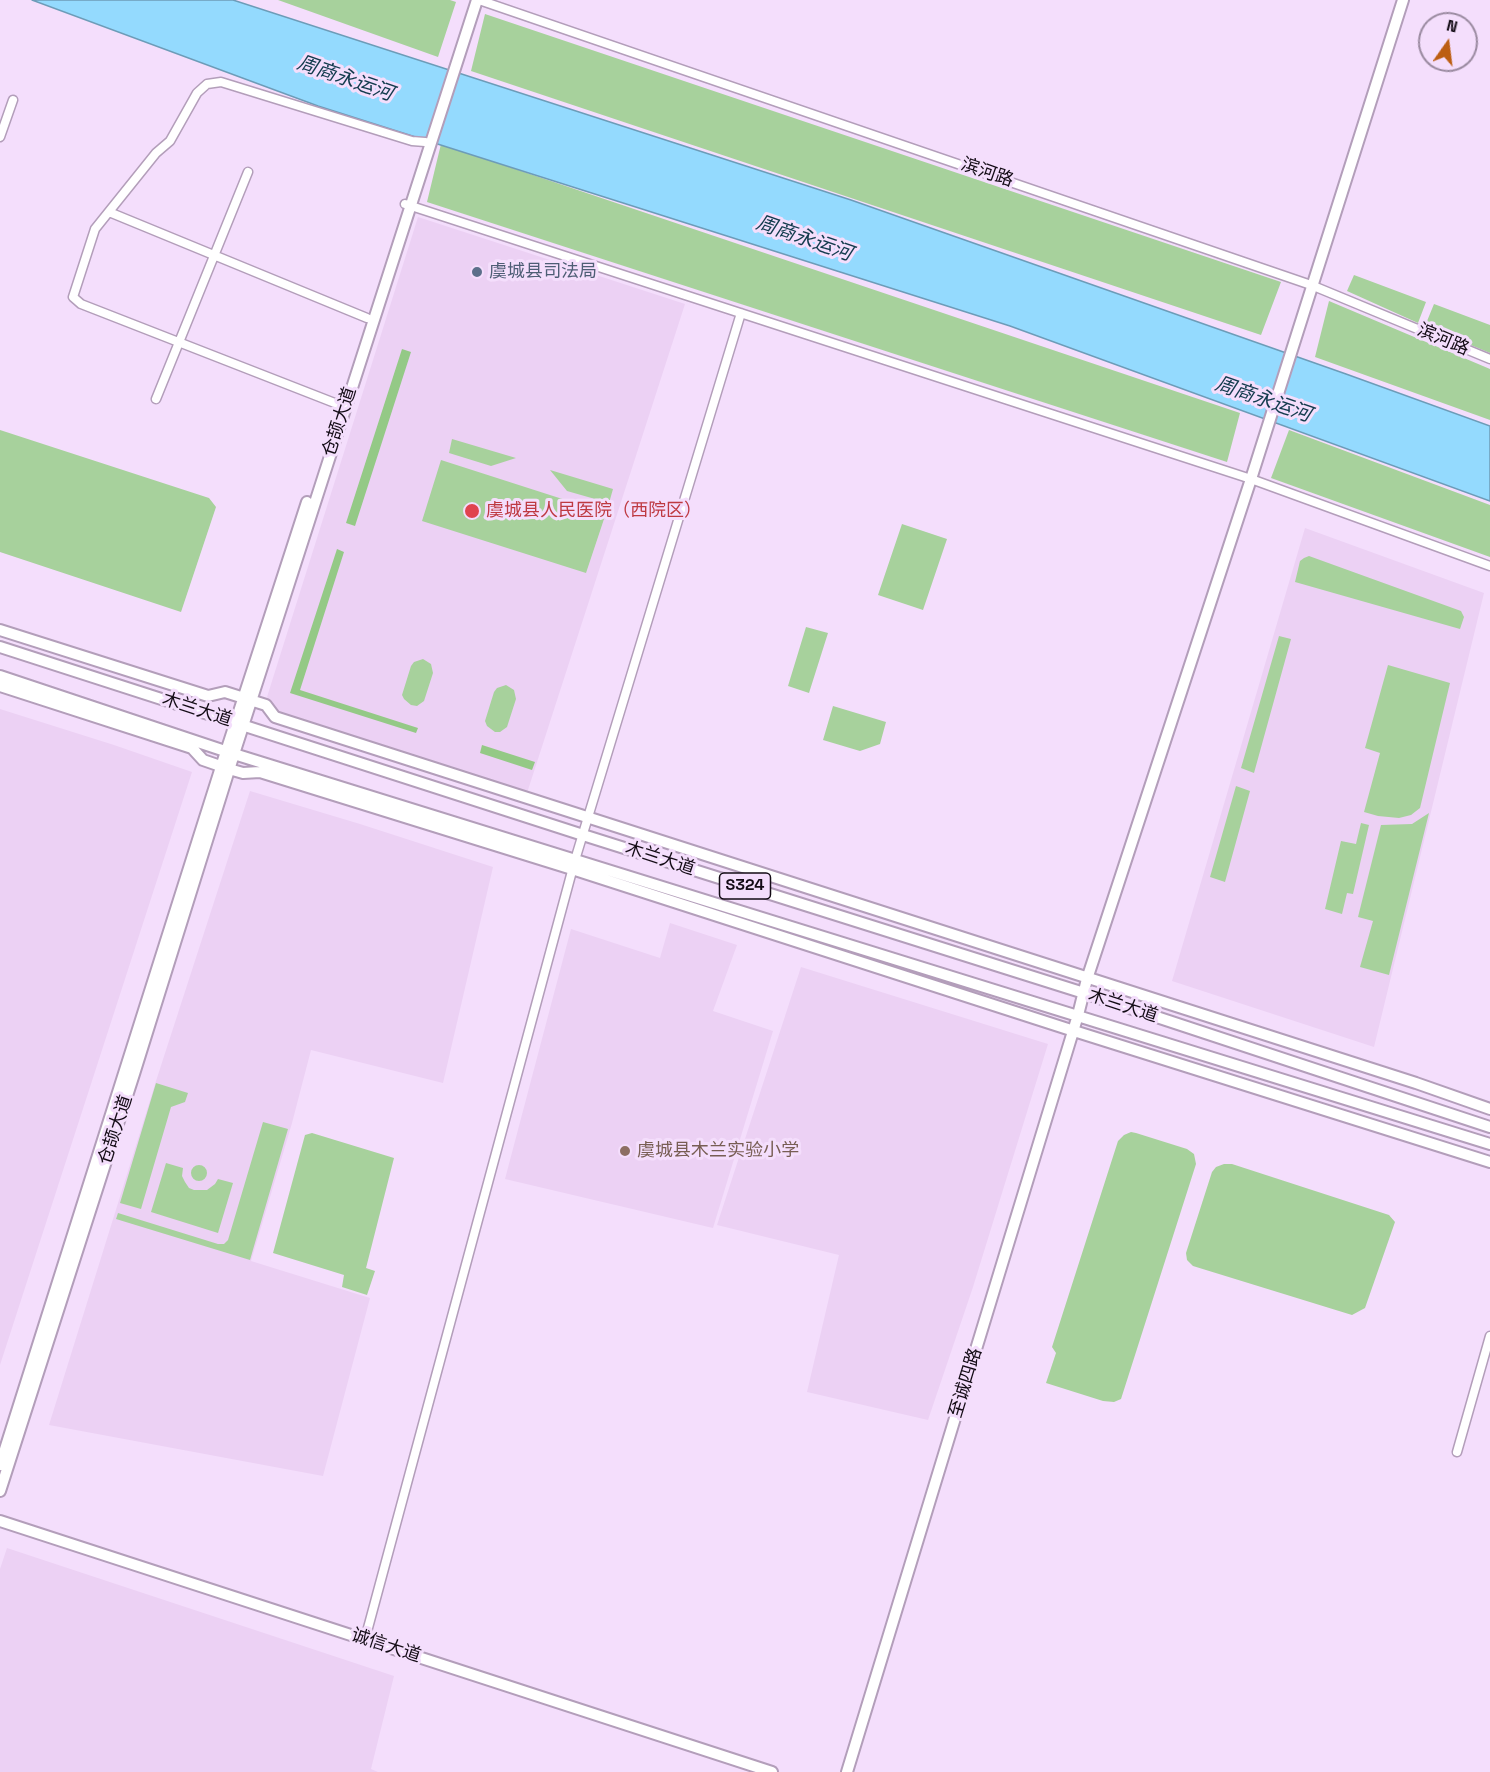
<!DOCTYPE html>
<meta charset="utf-8">
<style>
body{margin:0}
#map{position:relative;width:1490px;height:1772px;overflow:hidden;background:#f4defc;font-family:"Space Grotesk",sans-serif}
canvas{display:block}
.north{position:absolute;left:1418px;top:12px;width:60px;height:60px;box-sizing:border-box;background:#f4defc;border:2px solid #9a8aa0;border-radius:50%;rotate:14deg;font-size:16px;font-weight:700;line-height:24px;text-align:center;color:#130b15}
.north::after{content:'';display:block;margin:auto;width:21px;height:27px;background:#bc5e12;clip-path:polygon(50% 0,100% 100%,50% 72%,0 100%)}
</style>
<div id="map">
<canvas width="1490" height="1772"></canvas>
<div class="north">N</div>
</div>
<script>
const c = document.querySelector('canvas').getContext('2d');
c.lineJoin = 'round';
function fillPath(path, color) {
  c.fillStyle = color;
  c.fill(path, 'evenodd');
}
function toPath(rows) {
  const path = new Path2D();
  for (const r of rows) {
    if (r.length === 3) {
      path.moveTo(r[0] + r[2], r[1]);
      path.arc(r[0], r[1], r[2], 0, 2 * Math.PI);
      continue;
    }
    path.moveTo(r[0], r[1]);
    for (let i = 2; i < r.length; i += 2) path.lineTo(r[i], r[i + 1]);
  }
  return path;
}
function trace(path, color, width, dash) {
  c.strokeStyle = color;
  c.lineWidth = width;
  c.lineCap = dash ? 'butt' : 'round';
  c.setLineDash(dash || []);
  c.stroke(path);
}
function drawText(font, color, halo, rows, align = 'center') {
  c.font = font + ' "Space Grotesk","Noto Sans SC",sans-serif';
  c.lineWidth = 6;
  c.setLineDash([]);
  c.textBaseline = 'middle';
  c.strokeStyle = halo;
  c.fillStyle = color;
  for (const [text, x, y, turn = 0] of rows) {
    c.save();
    c.translate(x, y);
    c.rotate((+turn || 0) * Math.PI / 180);
    c.textAlign = isNaN(turn) ? turn : align;
    if (halo) c.strokeText(text, 0, 0);
    c.fillText(text, 0, 0);
    c.restore();
  }
}
const built = toPath([
 [418,217,685,304,527,793,276,713,267,697],
 [1305,528,1484,593,1374,1047,1172,981],
 [0,709,114,745,192,772,0,1365],
 [250,791,360,824,493,867,443,1083,311,1050,292,1123,251,1261,370,1298,323,1476,49,1425,156,1081],
 [670,923,737,945,713,1011,773,1031,713,1228,505,1179,571,929,660,958],
 [801,967,1048,1044,973,1287,928,1420,807,1392,839,1255,717,1225],
 [7,1548,394,1676,371,1769,378,1772,0,1772,0,1569]
]);
const green = toPath([
 [278,0,450,0,456,2,438,57],
 [485,14,1281,282,1261,335,471,71],
 [441,144,1240,413,1227,462,427,202],
 [1354,275,1426,302,1418,323,1347,291],
 [1329,301,1490,369,1490,420,1315,357],
 [1434,304,1490,325,1490,353,1425,326],
 [0,430,209,498,216,507,181,612,0,552],
 [1289,430,1490,505,1490,557,1271,478],
 [452,439,516,458,491,466,449,453],
 [441,460,606,513,586,573,422,521],
 [550,470,613,489,609,503,567,491],
 [902,524,947,539,923,610,878,595],
 [1309,556,1461,611,1464,617,1460,629,1295,582,1300,561,1304,558],
 [806,627,828,633,809,693,788,686],
 [1279,636,1291,639,1254,773,1241,768],
 [423,659,431,664,433,673,424,701,417,706,411,705,404,699,402,695,411,666,414,662],
 [1388,665,1450,683,1420,808,1411,815,1399,818,1378,816,1364,812,1380,753,1365,748],
 [506,685,514,690,516,699,507,727,500,732,495,732,487,726,485,721,494,692,497,688],
 [833,706,886,722,880,744,860,751,823,740],
 [1236,786,1250,791,1225,882,1210,877],
 [1429,813,1389,975,1360,967,1373,921,1358,917,1381,825,1412,824],
 [1361,823,1369,825,1353,894,1347,893,1342,914,1325,909,1341,841,1356,844],
 [156,1083,188,1093,185,1102,171,1107,141,1209,120,1203],
 [263,1122,288,1129,250,1260,116,1219,118,1213,218,1244,224,1244,228,1240],
 [1131,1132,1136,1133,1187,1149,1194,1154,1196,1164,1121,1399,1114,1402,1103,1401,1046,1383,1056,1353,1052,1347,1118,1141,1124,1135],
 [312,1133,394,1158,366,1268,375,1271,367,1295,342,1287,344,1275,273,1253,305,1135],
 [166,1163,183,1168,182,1176,185,1182,189,1188,194,1190,207,1190,215,1184,218,1179,233,1183,218,1233,151,1212],
 [1224,1164,1232,1164,1389,1215,1395,1222,1365,1308,1352,1315,1193,1266,1187,1260,1186,1253,1212,1172,1216,1167],
 [199,1173,8]
]);
const forest = toPath([
 [402,349,411,352,355,526,346,523],
 [337,549,344,552,300,690,418,728,416,733,290,693],
 [482,745,535,762,532,770,480,753]
]);
const water = toPath([
 [32,0,233,0,851,200,1346,374,1490,426,1490,501,1010,326,318,106,32,0]
]);
const minor = toPath([
 [479,0,1311,285,1490,359],
 [0,137,13,100],
 [405,204,1251,479,1490,566],
 [109,212,367,318],
 [156,399,248,172],
 [345,407,81,304,73,297,95,229,156,153,170,141,197,93,207,84,221,82,412,141,425,142],
 [1457,1452,1490,1336],
 [365,1639,575,860,741,313]
]);
const major = toPath([
 [0,630,208,696,225,692,266,705,275,717,1416,1083,1490,1109],
 [0,647,583,835,1084,993,1490,1127],
 [0,676,234,754,1490,1144],
 [0,686,192,748,203,760,229,769,243,773,260,772,572,869,1074,1031,1490,1162],
 [0,1465,221,767,307,502],
 [0,1491,134,1074,234,754,477,0],
 [0,1521,772,1772],
 [847,1772,1078,1015,1087,979,1251,479,1403,0]
]);
const markers = [
 [477,272,6,"#5c6f8a"],
 [472,511,8,"#e0444e"],
 [625,1151,6,"#8d6e63"]
];
const shields = [
 [745,886,51]
];
const shieldNames = [
 ["S324",745,886]
];
const streetNames = [
 ["滨河路",987,173,19],
 ["滨河路",1443,340,23],
 ["仓颉大道",340,422,-72],
 ["木兰大道",197,710,18],
 ["木兰大道",660,859,18],
 ["木兰大道",1123,1006,18],
 ["仓颉大道",116,1130,-72],
 ["至诚四路",966,1383,-73],
 ["诚信大道",386,1646,18]
];
const serviceNames = [
 ["虞城县司法局",489,272]
];
const healthNames = [
 ["虞城县人民医院（西院区）",486,511]
];
const educationNames = [
 ["虞城县木兰实验小学",637,1151]
];
const waterNames = [
 ["周商永运河",345,79,19],
 ["周商永运河",804,239,19],
 ["周商永运河",1263,400,19]
];
fillPath(built, '#ecd1f4');
fillPath(green, '#a7d19c');
fillPath(forest, '#94c986');
fillPath(water, '#94dafe');
trace(water, '#6d9cb8', 1.5);
trace(minor, '#b39eba', 11);
trace(major, '#b39eba', 14);
trace(minor, '#fff', 8);
trace(major, '#fff', 10);
for (const [x, y, r, color] of markers) {
  const dot = new Path2D();
  dot.arc(x, y, r, 0, 2 * Math.PI);
  c.fillStyle = color;
  c.fill(dot);
  trace(dot, '#f4defc', 2);
}
for (const [x, y, w] of shields) {
  const box = new Path2D();
  box.roundRect(x - w / 2, y - 13, w, 26, 4.5);
  c.fillStyle = '#f4defc';
  c.fill(box);
  trace(box, '#130b15', 1.5);
}
drawText('bold 16px', '#130b15', null, shieldNames);
drawText('18px', '#130b15', '#f4defc', streetNames);
drawText('18px', '#4e5e75', '#f4defc', serviceNames, 'left');
drawText('18px', '#be3a42', '#f4defc', healthNames, 'left');
drawText('18px', '#785e54', '#f4defc', educationNames, 'left');
drawText('italic 20px', '#113a4c', '#f4defc', waterNames);
</script>
